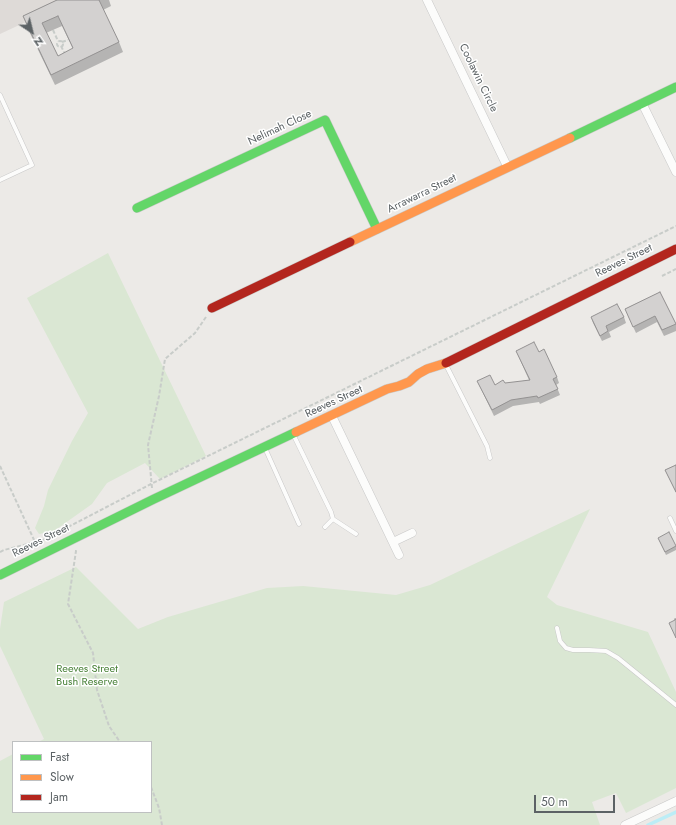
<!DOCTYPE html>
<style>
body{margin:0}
#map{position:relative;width:676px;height:825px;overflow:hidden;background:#eceae7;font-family:Jost,sans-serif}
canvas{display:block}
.legend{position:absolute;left:12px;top:741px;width:140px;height:72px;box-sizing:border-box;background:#fff;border:1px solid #bec0c1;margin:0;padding:5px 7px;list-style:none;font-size:12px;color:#5c6265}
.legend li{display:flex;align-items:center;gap:8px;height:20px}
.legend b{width:20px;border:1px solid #bec0c1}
.north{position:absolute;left:12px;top:12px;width:40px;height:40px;-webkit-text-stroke:3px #fff;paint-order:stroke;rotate:145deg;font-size:11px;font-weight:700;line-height:16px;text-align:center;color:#5c6265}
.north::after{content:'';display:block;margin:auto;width:14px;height:18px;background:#5c6265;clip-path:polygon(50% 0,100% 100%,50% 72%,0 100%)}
.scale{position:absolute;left:534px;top:795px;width:81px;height:18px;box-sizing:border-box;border:2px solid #5c6265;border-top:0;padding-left:5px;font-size:12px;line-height:14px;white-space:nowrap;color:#5c6265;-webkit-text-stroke:3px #fff;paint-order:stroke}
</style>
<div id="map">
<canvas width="676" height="825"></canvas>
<ul class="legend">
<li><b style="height:5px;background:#63d668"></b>Fast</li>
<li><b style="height:5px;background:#ff974d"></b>Slow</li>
<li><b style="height:5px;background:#b3261e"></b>Jam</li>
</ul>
<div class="north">N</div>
<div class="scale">50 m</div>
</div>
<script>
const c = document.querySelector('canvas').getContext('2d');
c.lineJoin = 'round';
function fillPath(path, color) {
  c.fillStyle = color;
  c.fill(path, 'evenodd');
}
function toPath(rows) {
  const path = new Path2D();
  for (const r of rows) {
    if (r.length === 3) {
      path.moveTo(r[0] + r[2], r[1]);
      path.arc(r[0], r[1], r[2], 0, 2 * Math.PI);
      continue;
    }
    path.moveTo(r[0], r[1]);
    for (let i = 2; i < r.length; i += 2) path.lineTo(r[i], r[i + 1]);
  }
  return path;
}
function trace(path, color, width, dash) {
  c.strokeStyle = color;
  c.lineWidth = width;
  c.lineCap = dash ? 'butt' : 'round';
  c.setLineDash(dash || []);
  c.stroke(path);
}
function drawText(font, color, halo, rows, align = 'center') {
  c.font = font + ' Jost,sans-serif';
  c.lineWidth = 3;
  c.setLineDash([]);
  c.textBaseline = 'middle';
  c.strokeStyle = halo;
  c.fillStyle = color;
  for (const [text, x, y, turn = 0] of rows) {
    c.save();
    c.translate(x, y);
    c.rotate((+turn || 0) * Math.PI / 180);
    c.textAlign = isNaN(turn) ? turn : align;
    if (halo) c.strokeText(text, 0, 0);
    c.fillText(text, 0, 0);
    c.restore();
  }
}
const education = toPath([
 [0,0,73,0,0,34]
]);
const green = toPath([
 [108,253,206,456,160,479,145,463,107,483,92,504,54,531,39,534,35,528,44,506,48,490,72,441,88,413,27,298],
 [590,509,547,597,557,605,648,632,676,692,676,788,626,813,616,793,592,802,600,825,0,825,0,761,13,754,13,812,151,812,151,742,38,742,44,739,0,646,0,629,4,602,76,567,138,629,168,617,267,588,303,586,396,595,430,585]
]);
const stream = toPath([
 [648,825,676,812]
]);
const path = toPath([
 [53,30,58,41],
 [60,44,3],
 [62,42,68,40],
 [61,46,65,54],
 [662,276,676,269],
 [0,466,35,542,43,540,151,484,676,226],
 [152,488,148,445,159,396,165,359,195,333,206,317],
 [75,551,76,551,68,604,93,653,97,690,109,726,120,742],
 [0,552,4,550,35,542],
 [151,787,159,808,162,825]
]);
const lane = toPath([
 [0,95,32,165,0,180],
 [446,365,487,446,490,458],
 [293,434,331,512,333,519,325,527],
 [265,448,299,524],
 [670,518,676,531],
 [333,519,356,534],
 [557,628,560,641,566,648,573,650,589,650,606,651,618,658,676,705]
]);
const street = toPath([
 [427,0,507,166],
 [642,103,676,172],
 [332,416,399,555],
 [393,542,412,533],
 [625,825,676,801]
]);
const fast = toPath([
 [570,138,676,87],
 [137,208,325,120,377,229],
 [0,575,154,499,296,432]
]);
const slow = toPath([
 [350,242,570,138],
 [296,432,387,389,399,386,409,382,418,374,427,369,446,363]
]);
const jam = toPath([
 [212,308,350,242],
 [446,363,676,249]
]);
const wall = toPath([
 [57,0,109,0,111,6,103,10,119,42,123,52,55,85,27,27,23,16],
 [62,26,73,49,58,56,46,33],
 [660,292,676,324,676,331,664,336,657,322,636,333,625,309],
 [591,317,624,317,626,323,609,332,611,337,602,341,593,323],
 [516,351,539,352,557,377,559,383,556,385,560,395,540,404,539,402,513,406,494,416,480,387,477,381,495,385,529,380],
 [676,465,676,493,665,470],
 [658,538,676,546,676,550,666,555]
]);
const building = toPath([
 [57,0,99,0,119,42,51,75,23,16,57,0],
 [58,16,73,48,58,56,42,23,58,16],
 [660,292,676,324,662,330,655,316,633,327,625,309,660,292],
 [617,304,624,317,606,326,608,331,600,336,591,317,617,304],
 [534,342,539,352,544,349,557,377,553,379,558,389,538,398,537,396,511,400,492,410,477,381,490,375,495,385,503,380,505,383,530,380,516,351,534,342],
 [676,465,676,492,665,470,676,465],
 [669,532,676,546,665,552,658,538,669,532],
 [675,619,676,619,676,638,669,623,675,620,675,619]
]);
const streetNames = [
 ["Coolawin Circle",478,78,64],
 ["Nelimah Close",280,128,-25],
 ["Arrawarra Street",422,194,-26],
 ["Reeves Street",624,261,-26],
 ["Reeves Street",334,402,-25],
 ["Reeves Street",41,541,-26]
];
const parkNames = [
 ["Reeves Street",87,669],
 ["Bush Reserve",87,682]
];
fillPath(education, '#dedad7');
fillPath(green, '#dae7d3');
trace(stream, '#bcedf6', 3.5);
trace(lane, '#c8c8c8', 5);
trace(street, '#c8c8c8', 9);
trace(fast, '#c8c8c7', 10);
trace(slow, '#c8c8c7', 10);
trace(jam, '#c8c8c7', 10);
trace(path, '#c8ccc9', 2, [4, 2]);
trace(lane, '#fcfcfb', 4);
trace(street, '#fcfcfb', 8);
trace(fast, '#63d668', 9);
trace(slow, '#ff974d', 9);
trace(jam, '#b3261e', 9);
fillPath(wall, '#b5b4b3');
fillPath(building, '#d3d1d0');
trace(building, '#949292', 1);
drawText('11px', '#5c6265', '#fff', streetNames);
drawText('11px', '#488137', '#fff', parkNames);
</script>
